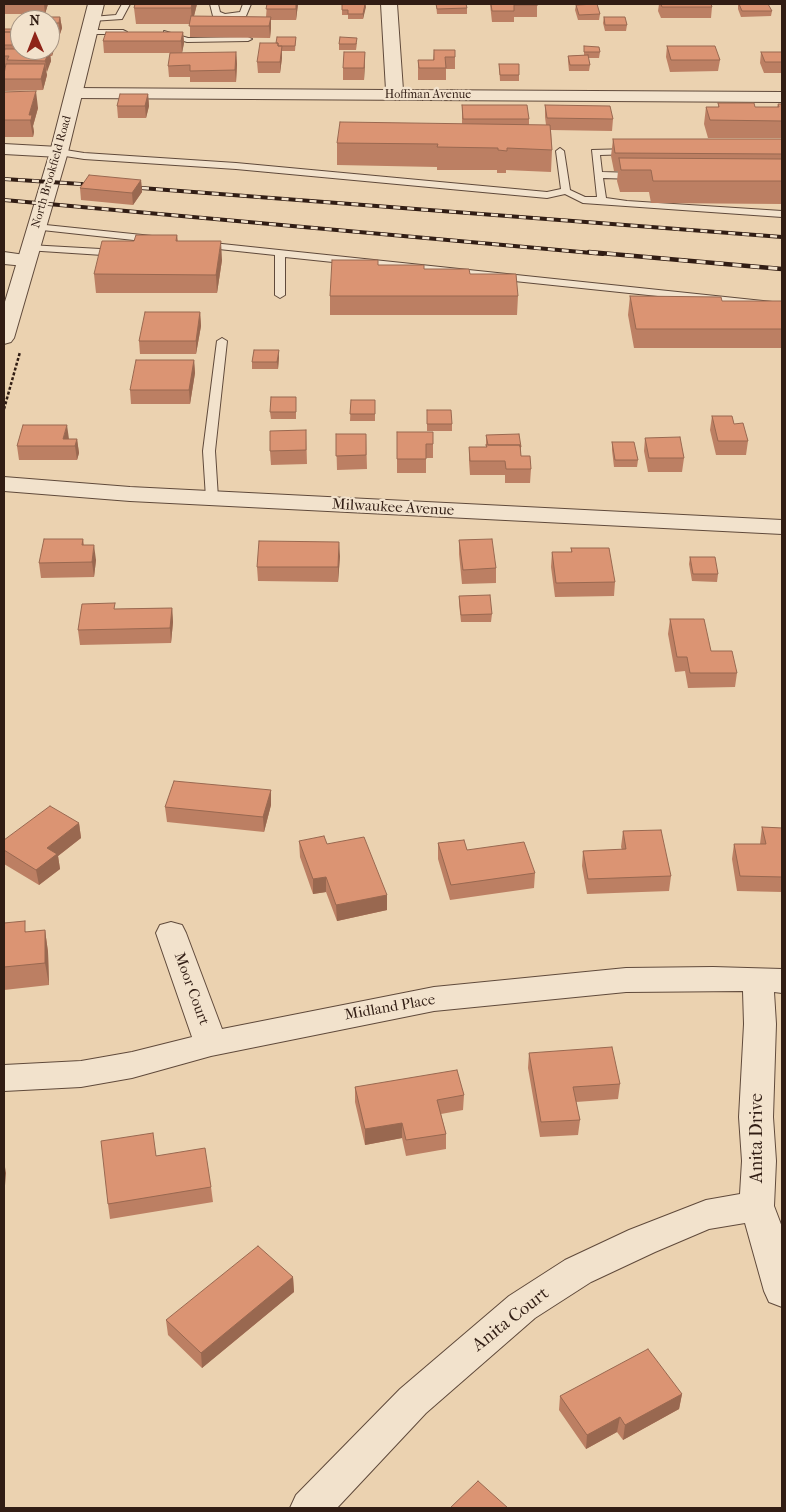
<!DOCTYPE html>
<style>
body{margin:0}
#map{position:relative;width:786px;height:1512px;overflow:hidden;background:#ebd2b0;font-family:"IM FELL French Canon",serif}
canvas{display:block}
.frame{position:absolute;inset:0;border:5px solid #311d14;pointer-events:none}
.north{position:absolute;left:10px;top:10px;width:50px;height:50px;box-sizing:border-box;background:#f2e2cc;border:1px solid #a59382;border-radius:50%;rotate:359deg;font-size:14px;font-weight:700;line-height:20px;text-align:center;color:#311d14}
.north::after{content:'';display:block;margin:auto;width:18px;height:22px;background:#8f2418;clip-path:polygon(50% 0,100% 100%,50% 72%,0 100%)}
</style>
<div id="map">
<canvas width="786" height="1512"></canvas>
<div class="frame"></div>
<div class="north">N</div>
</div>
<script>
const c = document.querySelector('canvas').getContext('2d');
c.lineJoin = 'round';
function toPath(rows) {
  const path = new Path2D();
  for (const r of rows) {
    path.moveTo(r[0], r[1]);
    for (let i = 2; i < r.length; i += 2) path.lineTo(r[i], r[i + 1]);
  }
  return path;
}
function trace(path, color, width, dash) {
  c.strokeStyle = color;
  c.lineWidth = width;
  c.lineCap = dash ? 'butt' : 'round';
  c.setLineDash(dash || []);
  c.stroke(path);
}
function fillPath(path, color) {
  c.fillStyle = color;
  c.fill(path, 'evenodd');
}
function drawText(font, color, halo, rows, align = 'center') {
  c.font = font + ' "IM FELL French Canon",serif';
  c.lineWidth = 4.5;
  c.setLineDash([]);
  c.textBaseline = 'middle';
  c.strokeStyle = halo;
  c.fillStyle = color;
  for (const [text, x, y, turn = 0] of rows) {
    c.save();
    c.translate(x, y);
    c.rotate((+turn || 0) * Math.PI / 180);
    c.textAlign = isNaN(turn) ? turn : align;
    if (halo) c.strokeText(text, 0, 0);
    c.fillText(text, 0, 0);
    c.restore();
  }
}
const path = toPath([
 [4,409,20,352]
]);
const service = toPath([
 [122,4,130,4,122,19,92,21,88,19,92,17,116,15,122,4],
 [210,4,218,4,220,12,225,14,240,12,243,4,251,4,246,16,225,18,213,16,210,4],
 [86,30,123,30,127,32,123,34,86,34,86,30],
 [164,31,188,38,248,37,252,39,248,41,187,42,164,35,164,31],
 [560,148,564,151,570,190,585,197,597,197,592,150,631,149,634,150,634,154,600,155,602,172,635,173,639,176,635,179,603,178,606,198,627,201,782,211,782,217,583,203,565,194,547,198,236,169,84,159,59,155,55,152,59,149,84,153,236,163,547,192,561,189,556,151,560,148],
 [36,224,152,236,157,239,152,242,33,229,31,227,36,224],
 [203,242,782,303,782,309,285,257,285,295,280,298,275,295,275,255,200,247,198,245,203,242],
 [29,245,118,250,123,253,118,256,26,250,26,246,29,245],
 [222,338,227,341,215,451,218,498,212,501,206,498,203,451,217,341,222,338]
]);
const minor = toPath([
 [381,4,397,4,403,90,782,92,782,102,74,98,68,97,66,93,68,89,74,88,386,90,381,4],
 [4,144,59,147,65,148,68,152,65,156,59,157,4,154,4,144],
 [4,252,32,256,35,260,32,264,25,266,4,264,4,252],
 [4,477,130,487,782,520,782,534,130,501,4,491,4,477],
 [171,922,182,925,186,933,222,1029,434,987,626,968,713,967,782,969,782,993,774,992,776,1024,773,1117,776,1161,774,1206,782,1227,782,1307,769,1302,764,1291,745,1223,709,1229,655,1252,591,1282,535,1318,426,1413,337,1508,290,1508,296,1495,400,1389,509,1296,565,1260,629,1230,706,1200,740,1194,742,1161,739,1117,744,1024,743,991,626,992,434,1011,211,1056,132,1078,81,1087,4,1091,4,1065,81,1061,132,1052,192,1037,156,933,160,925,171,922]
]);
const tertiary = toPath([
 [88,4,104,4,68,152,14,338,11,342,4,344,4,305,50,152,88,4]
]);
const railFar1 = toPath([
 [4,179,96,185],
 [128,187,782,237],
 [4,200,603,254]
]);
const rail = toPath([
 [589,252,782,269]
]);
const wall = toPath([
 [4,4,48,4,45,14,4,14],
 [135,4,197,4,194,16,266,17,267,4,298,4,296,20,271,20,271,28,270,38,190,37,190,24,136,24,134,8],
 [342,4,366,4,363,19,348,19,348,15,342,15],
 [436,4,466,4,467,8,467,14,437,14],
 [490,4,537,4,537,17,514,17,514,22,492,22],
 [659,4,711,4,712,7,711,18,661,18,658,11],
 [738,4,772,11,771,16,741,17,738,9],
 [576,5,600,14,599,20,578,20,575,10],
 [60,17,62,28,60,34,55,34,56,43,52,56,50,56,51,61,46,72,47,75,43,90,4,91,4,74,6,67,4,67,4,29,17,32,20,32,20,50,50,50,50,20],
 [604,17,627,25,626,31,605,31,603,23],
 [183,32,184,43,182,53,104,53,103,41],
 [296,37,295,51,282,51,282,58,280,73,258,73,257,62,276,43],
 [357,43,356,50,339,50,339,44],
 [584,46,600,52,599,58,588,58,590,65,589,71,569,71,568,61,568,56,584,55],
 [667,46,720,60,718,71,670,72,666,57],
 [434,50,455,57,455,69,446,69,446,80,418,80,418,60,433,60],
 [236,52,237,64,236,82,190,82,190,77,169,77,168,66],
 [365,52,364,80,343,80,343,68],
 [761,52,782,52,782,73,764,73,760,63],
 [499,64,519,75,519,81,500,81],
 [4,92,38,108,33,126,34,132,33,137,4,137],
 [148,94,149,106,146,118,118,118,117,106],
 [718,103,755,107,777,107,778,104,782,104,782,138,708,138,704,124,706,107,718,107],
 [462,105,529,119,529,125,546,125,545,117,545,105,613,119,612,131,551,130,552,150,551,172,506,170,506,173,497,173,497,170,437,170,437,167,337,165,337,143,462,124],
 [613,139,782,139,782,204,651,203,649,192,620,192,617,181,618,171,614,171,611,156],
 [141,180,142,192,133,205,81,200,80,188],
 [177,235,178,241,222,260,217,293,96,293,94,274,134,241],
 [378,265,424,269,518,296,517,315,330,315,330,296],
 [630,296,722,301,782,301,782,348,634,348,628,315],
 [200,312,201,326,196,354,140,354,139,341],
 [279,357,278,369,252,369,252,362],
 [194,360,195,373,190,404,131,404,130,390],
 [296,397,296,419,271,419,270,412],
 [351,400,375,400,375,421,350,421],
 [427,410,452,424,452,431,427,431],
 [712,416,734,424,748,441,746,455,716,455,710,430],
 [306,430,307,464,271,465,270,451],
 [397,432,433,432,433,458,426,458,426,473,397,473],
 [336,434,366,434,367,469,337,470],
 [486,435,521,447,521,456,531,469,530,483,505,483,505,475,470,475,469,461,469,447,486,447],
 [645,438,684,458,682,472,648,472,644,451],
 [69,439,77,439,79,453,77,460,19,460,17,446],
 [612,442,638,460,637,467,614,467,612,450],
 [83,539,84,545,96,560,94,577,41,578,39,563],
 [459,540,496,568,496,583,462,584,459,554],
 [571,548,615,582,614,596,555,597,551,567,552,552,571,552],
 [340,556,338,582,258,581,257,567],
 [690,557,718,574,717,582,692,581,689,564],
 [459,596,492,614,491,622,461,622,459,603],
 [172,608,173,622,171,643,80,645,78,630,115,609],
 [670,619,737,673,735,687,688,688,685,671,675,672,668,634],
 [271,790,271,805,264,832,167,822,165,807],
 [79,823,81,838,58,856,60,869,39,885,4,864,4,840],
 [762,827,782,828,782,892,737,891,732,859,734,844,760,844],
 [623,831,671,876,669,891,587,894,582,866,583,851,622,850,621,847],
 [299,841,327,844,387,895,387,910,337,921,326,892,313,894,300,857],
 [438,843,467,850,535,873,534,888,450,900,438,859],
 [4,923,27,932,45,930,48,952,49,985,4,990],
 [529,1053,620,1084,618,1099,576,1102,580,1120,578,1135,540,1137,528,1068],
 [355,1087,464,1095,463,1110,441,1114,446,1134,446,1149,406,1156,402,1138,365,1145,355,1102],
 [156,1156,211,1187,213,1202,110,1219,108,1204],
 [293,1277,294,1292,202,1368,168,1335,166,1320],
 [682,1394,679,1409,623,1440,617,1432,586,1449,559,1410,560,1396]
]);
const shadedWall = toPath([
 [44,4,48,4,45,14],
 [192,4,197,4,192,24,191,8],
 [296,4,298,4,296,20],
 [365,4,366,7,363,19,363,14],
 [60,17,62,28,60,34,59,23],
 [271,17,271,28,270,38,269,26],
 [55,32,56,43,52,56,51,44],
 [183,32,184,43,182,53,181,41],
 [282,46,282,58,280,73,280,62],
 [50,50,51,61,47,72,45,61],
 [236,52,237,64,236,82,235,70],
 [365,52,365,64,364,80,364,68],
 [45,64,47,75,43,90,41,79],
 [36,91,38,108,33,126,34,132,33,137,29,115],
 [148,94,149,106,146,118,145,106],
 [141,180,142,192,133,205,132,193],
 [221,241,222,260,217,293,216,275],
 [200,312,201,326,196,354,196,341],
 [279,350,279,357,278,369,277,362],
 [194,360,195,373,190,404,189,390],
 [67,425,69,439,63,439],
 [77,439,79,453,77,460,75,446],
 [339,542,340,556,338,582,338,567],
 [94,545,96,560,94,577,92,562],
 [172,608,173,622,171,643,170,628],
 [271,790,271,805,264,832,263,817],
 [79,823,81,838,58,856,60,869,39,885,36,870,47,848],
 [326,877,326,892,313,894,313,879],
 [387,895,387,910,337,921,336,905],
 [45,930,48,952,49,985,45,963],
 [402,1123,402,1138,365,1145,365,1129],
 [4,1161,6,1173,4,1198],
 [293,1277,294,1292,202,1368,201,1353],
 [682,1394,679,1409,623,1440,625,1425],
 [620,1417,617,1432,586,1449,587,1435]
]);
const building = toPath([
 [135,4,192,4,191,8,134,8,135,4],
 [267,4,296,4,296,9,266,9,267,4],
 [342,4,365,4,363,14,348,14,348,10,342,10,342,4],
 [436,4,466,4,467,8,437,9,436,4],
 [491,4,537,4,538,5,514,5,514,11,492,11,491,4],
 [597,4,600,14,579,15,576,5,597,4],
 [661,4,711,4,712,7,662,7,661,4],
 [739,4,768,4,772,11,742,11,739,4],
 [191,16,271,17,269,26,189,26,191,16],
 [29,17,60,17,59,23,50,23,50,20,29,20,29,17],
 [604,17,625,17,627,25,605,25,604,17],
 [4,29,16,29,15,32,4,32,4,29],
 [4,32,20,32,20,45,4,45,4,32],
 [50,32,55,32,51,44,50,44,50,32],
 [106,32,183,32,181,41,103,41,106,32],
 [277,37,296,37,295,46,278,46,278,43,276,43,277,37],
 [340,37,357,38,356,44,339,44,340,37],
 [260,43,278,43,278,46,282,46,280,62,257,62,260,43],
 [584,46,599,47,600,52,584,52,584,46],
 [667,46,715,46,720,60,671,60,667,46],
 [5,49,20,49,20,50,50,50,45,61,7,60,9,56,4,56,4,53,5,49],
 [434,50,455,50,455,57,445,57,446,68,419,68,418,60,434,60,434,50],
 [236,52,235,70,190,71,190,65,168,66,170,53,236,52],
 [344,52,365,52,364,68,343,68,344,52],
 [761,52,782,52,782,62,765,62,761,52],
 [588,55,590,65,570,65,568,56,588,55],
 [6,64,45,64,41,79,4,79,4,74,6,64],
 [499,64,519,64,519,75,500,75,499,64],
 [36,91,29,115,32,115,31,120,4,120,4,92,36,91],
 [120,94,148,94,145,106,117,106,120,94],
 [718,103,754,103,755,107,779,107,778,104,782,104,782,121,710,120,706,107,719,107,718,103],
 [462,105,527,105,529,119,463,119,462,105],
 [545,105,610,106,613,119,547,118,545,105],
 [340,122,550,125,552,150,507,148,507,151,498,150,498,148,437,147,438,144,337,143,340,122],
 [613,139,782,139,782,154,615,153,613,139],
 [619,158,782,159,782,181,653,181,651,170,621,170,619,158],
 [89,175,141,180,132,193,80,188,89,175],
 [136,235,177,235,176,241,221,241,216,275,94,274,102,241,134,241,136,235],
 [332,260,378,260,378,265,424,265,424,269,469,269,470,274,516,274,518,296,330,296,332,260],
 [630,296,721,297,722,301,782,301,782,329,636,329,630,296],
 [145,312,200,312,196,341,139,341,145,312],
 [254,350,279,350,277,362,252,362,254,350],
 [136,360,194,360,189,390,130,390,136,360],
 [271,397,296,397,296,412,270,412,271,397],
 [351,400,375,400,375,414,350,414,351,400],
 [427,410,451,410,452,424,427,424,427,410],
 [712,416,732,416,734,424,743,423,748,441,718,441,712,416],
 [23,425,67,425,63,439,77,439,75,446,17,446,23,425],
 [306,430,306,450,270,451,270,431,306,430],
 [397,432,433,432,433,444,426,444,426,459,397,459,397,432],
 [336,434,366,434,366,455,336,456,336,434],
 [519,434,521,447,520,447,520,445,488,445,486,435,519,434],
 [680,437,684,458,649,458,645,438,680,437],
 [612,442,634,442,638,460,615,460,612,442],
 [486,445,520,445,521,456,530,456,531,469,506,469,505,461,470,461,469,447,487,447,486,445],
 [44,539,83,539,82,545,94,545,92,562,39,563,44,539],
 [492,539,496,568,463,570,459,540,492,539],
 [259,541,339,542,338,567,257,567,259,541],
 [571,548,609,548,615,582,556,583,552,552,572,552,571,548],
 [690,557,715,557,718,574,693,574,690,557],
 [490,595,492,614,461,615,459,596,490,595],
 [115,603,114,609,172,608,170,628,78,630,82,604,115,603],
 [670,619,704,619,711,651,732,651,737,673,690,673,687,657,677,657,670,619],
 [174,781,271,790,263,817,165,807,174,781],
 [50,806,79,823,47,848,57,854,36,870,4,850,4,840,50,806],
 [762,827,782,828,782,877,740,876,734,844,766,844,762,827],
 [661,830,671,876,588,879,583,851,626,849,623,831,661,830],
 [324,836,327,844,364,837,387,895,336,905,326,877,313,879,299,841,324,836],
 [464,840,467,850,524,842,535,873,451,885,438,843,464,840],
 [25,921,25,932,45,930,45,963,4,967,4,923,25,921],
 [612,1047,620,1084,573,1087,580,1120,541,1122,529,1053,612,1047],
 [457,1070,464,1095,437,1100,446,1134,406,1140,402,1123,365,1129,355,1087,457,1070],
 [153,1133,156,1156,205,1148,211,1187,108,1204,101,1141,153,1133],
 [258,1246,293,1277,201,1353,166,1320,258,1246],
 [648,1349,682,1394,625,1425,620,1417,587,1435,560,1396,648,1349],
 [478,1481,508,1508,450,1508,478,1481]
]);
const farStreetnames = [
 ["Hoffman Avenue",428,95],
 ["North Brookfield Road",52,172,-74]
];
const streetNames = [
 ["Milwaukee Avenue",393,508,3],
 ["Moor Court",191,989,70],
 ["Midland Place",390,1008,-10]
];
const nearStreetnames = [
 ["Anita Drive",758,1138,-90],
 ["Anita Court",511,1320,-38]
];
trace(service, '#604a3b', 2);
trace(minor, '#604a3b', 2);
trace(tertiary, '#604a3b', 2);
trace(path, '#311d14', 2.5, [3, 2]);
fillPath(service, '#f2e2cc');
fillPath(minor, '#f2e2cc');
fillPath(tertiary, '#f2e2cc');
trace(railFar1, '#311d14', 4);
trace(rail, '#311d14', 4.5);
trace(railFar1, '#f2e2cc', 2.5, [7]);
trace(rail, '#f2e2cc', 3, [9]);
fillPath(wall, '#bc7f63');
fillPath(shadedWall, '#996850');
fillPath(building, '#db9473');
trace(building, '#996850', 1);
drawText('12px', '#311d14', '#f2e2cc', farStreetnames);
drawText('15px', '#311d14', '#f2e2cc', streetNames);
drawText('18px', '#311d14', '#f2e2cc', nearStreetnames);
</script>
